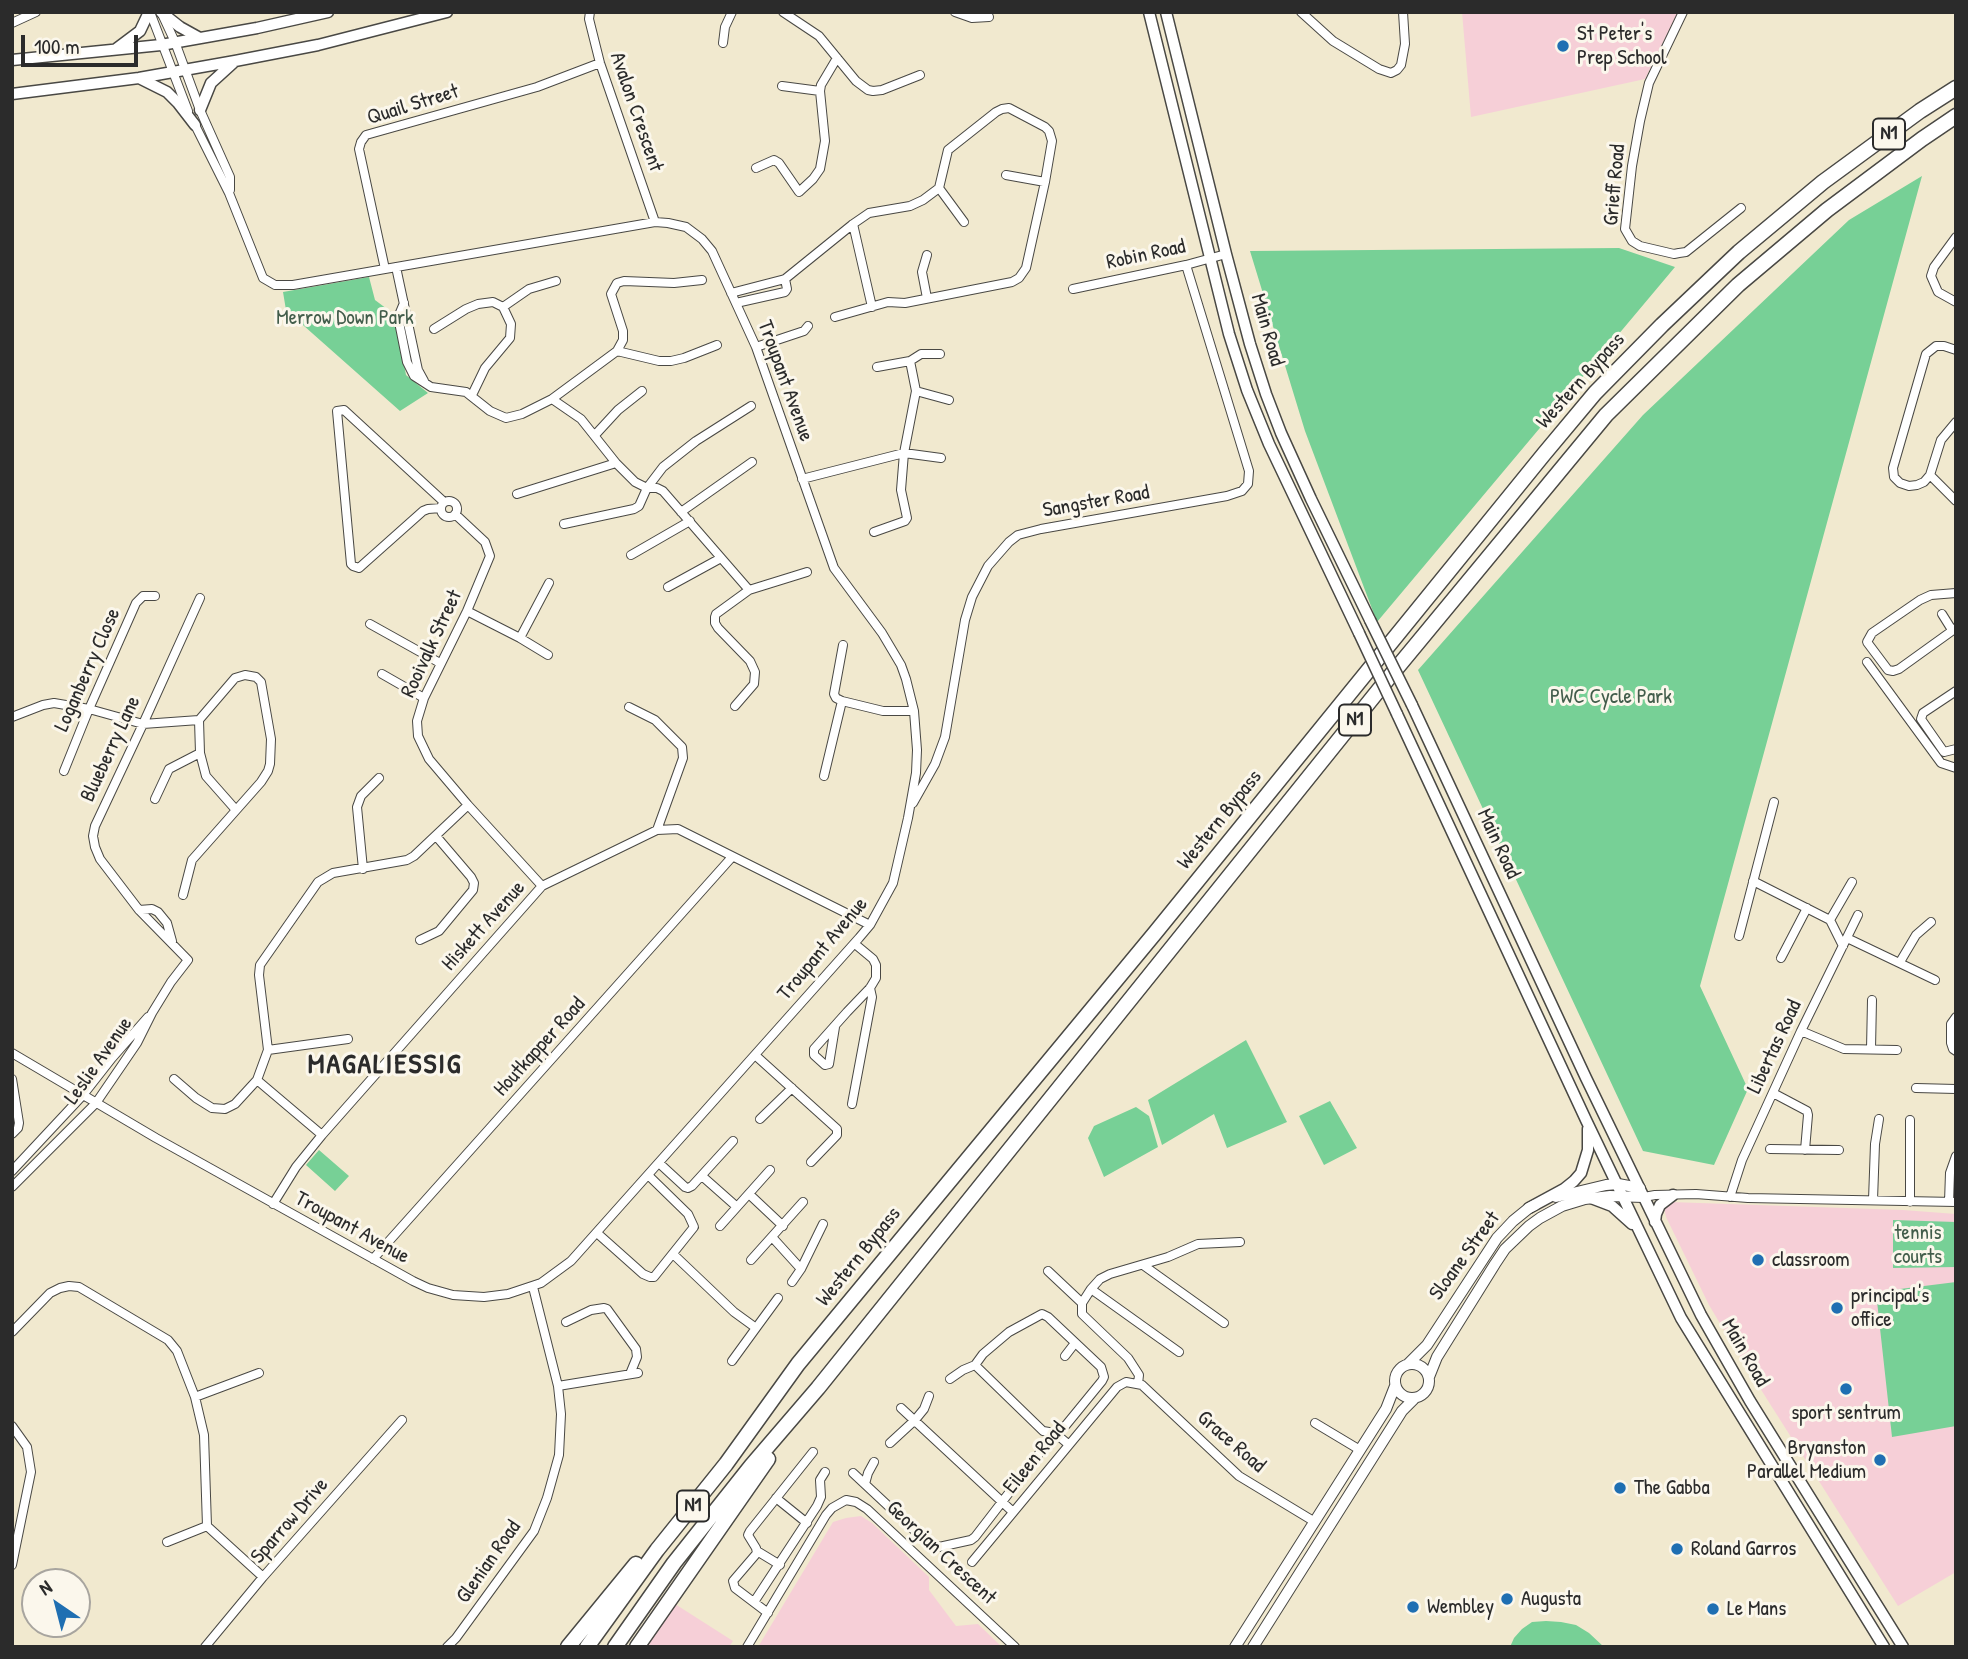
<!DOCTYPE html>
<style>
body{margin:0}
#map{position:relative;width:1968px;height:1659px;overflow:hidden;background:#f1e9cf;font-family:"Patrick Hand",sans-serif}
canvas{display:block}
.frame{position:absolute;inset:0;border:14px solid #2b2b2b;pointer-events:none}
.north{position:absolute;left:21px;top:1568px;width:70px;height:70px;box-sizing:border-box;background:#fbf7ec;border:2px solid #a8a59f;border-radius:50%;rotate:325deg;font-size:19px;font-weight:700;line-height:28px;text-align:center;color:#2b2b2b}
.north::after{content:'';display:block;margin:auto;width:24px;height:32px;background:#1f6fb2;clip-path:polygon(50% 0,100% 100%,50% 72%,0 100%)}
.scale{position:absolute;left:21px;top:35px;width:117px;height:32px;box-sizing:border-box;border:4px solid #2b2b2b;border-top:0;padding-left:9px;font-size:21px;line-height:24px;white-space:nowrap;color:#2b2b2b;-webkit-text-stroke:5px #fbf7ec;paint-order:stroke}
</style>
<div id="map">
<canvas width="1968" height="1659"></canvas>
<div class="frame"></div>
<div class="north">N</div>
<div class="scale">100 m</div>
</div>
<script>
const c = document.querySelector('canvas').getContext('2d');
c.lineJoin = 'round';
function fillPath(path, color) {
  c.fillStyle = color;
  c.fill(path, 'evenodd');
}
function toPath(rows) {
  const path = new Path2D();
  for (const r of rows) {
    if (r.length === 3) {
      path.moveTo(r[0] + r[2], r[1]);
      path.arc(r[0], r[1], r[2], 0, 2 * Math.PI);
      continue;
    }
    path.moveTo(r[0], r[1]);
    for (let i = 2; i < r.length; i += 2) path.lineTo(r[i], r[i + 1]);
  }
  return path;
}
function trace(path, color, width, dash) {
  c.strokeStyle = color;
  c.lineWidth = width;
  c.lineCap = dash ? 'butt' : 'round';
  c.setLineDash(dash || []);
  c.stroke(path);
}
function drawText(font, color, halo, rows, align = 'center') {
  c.font = font + ' "Patrick Hand",sans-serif';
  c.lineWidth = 6;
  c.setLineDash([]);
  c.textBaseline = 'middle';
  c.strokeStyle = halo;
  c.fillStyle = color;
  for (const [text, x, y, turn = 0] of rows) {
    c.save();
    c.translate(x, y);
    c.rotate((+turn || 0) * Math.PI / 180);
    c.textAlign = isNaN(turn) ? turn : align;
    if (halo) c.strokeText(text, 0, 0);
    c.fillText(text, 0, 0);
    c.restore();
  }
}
const built = toPath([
 [1462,12,1678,12,1645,79,1471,117],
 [1670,1202,1903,1210,1956,1214,1956,1572,1898,1606,1734,1347,1709,1305,1666,1217,1664,1207],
 [861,1516,872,1523,929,1577,929,1590,956,1626,978,1624,1002,1647,758,1647,833,1522,846,1518],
 [675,1604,733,1641,729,1647,647,1647]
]);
const green = toPath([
 [1922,176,1700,986,1748,1089,1714,1165,1643,1151,1418,670,1643,415,1849,220],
 [1619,248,1675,267,1377,622,1305,431,1250,251],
 [369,277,375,300,395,315,406,375,428,393,400,411,286,310,283,292],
 [1246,1040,1287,1122,1227,1148,1214,1114,1162,1145,1148,1100],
 [1330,1101,1357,1148,1324,1165,1299,1116],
 [1136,1107,1149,1116,1158,1147,1104,1177,1088,1138,1094,1126],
 [319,1150,349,1176,335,1191,306,1165],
 [1893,1220,1956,1222,1956,1267,1893,1268],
 [1956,1282,1956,1426,1892,1437,1876,1292],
 [1546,1621,1561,1622,1576,1625,1589,1633,1604,1647,1510,1647,1514,1638,1522,1629,1532,1622]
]);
const minor = toPath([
 [150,12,188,111],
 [590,12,589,19,600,63,655,222],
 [783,12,819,36,856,81,868,90,873,91,882,90,920,75],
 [955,12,972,18,989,17],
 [1301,12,1333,41,1379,69,1391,73,1397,70,1401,65,1405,44,1403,12],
 [1683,12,1649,83,1640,121,1632,166,1625,229,1632,241,1640,246,1674,254,1679,253,1686,252,1741,208],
 [162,14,175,42,200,110,230,177,230,190],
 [12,23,36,12],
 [723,43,725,27,732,12],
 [782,86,820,91],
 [756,168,774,160,779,163,799,192,813,179,820,169,825,141,820,91,821,85,837,58],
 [1006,175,1045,182],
 [939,188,964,222],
 [853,224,872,307],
 [1956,237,1934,267,1931,276,1938,292,1956,302],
 [396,267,418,370,424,381],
 [385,269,359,149,361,142,366,135,537,87,600,63],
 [1073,289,1186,265,1226,254],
 [731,293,785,279,853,224,869,213,910,206,923,200,939,188,948,150,996,112,1002,109,1009,108,1045,127,1049,131,1052,141,1045,182,1026,268,1019,278,1012,282,905,303,888,302,835,317],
 [927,298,922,272,927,255],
 [404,303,399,315,399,322,407,362,414,376,431,387,466,392,490,411,506,418,522,414,552,399,617,351,623,340,623,331,611,294,617,283,624,281,674,283,702,280],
 [736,303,785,292,787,289,785,279],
 [503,307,529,289,556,281],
 [434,329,466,309,478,304,493,302,503,307,511,324,510,338,485,368,472,395],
 [756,347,804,331,808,326],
 [1956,350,1944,346,1936,346,1926,354,1893,468,1894,477,1900,483,1909,486,1917,485,1924,482,1930,475,1941,440,1956,422],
 [617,351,659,361,671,361,684,358,717,345],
 [877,367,910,361,921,354,940,354],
 [916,391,949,400],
 [552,399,581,419,616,463,635,482,647,488,657,488,663,491,749,590,807,572],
 [595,435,618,410,642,391],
 [1930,475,1956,501],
 [802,479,904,453,941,458],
 [517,494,616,463],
 [449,509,8],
 [441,508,428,509,423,511,359,568,353,566,351,564,337,411,344,410,444,502],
 [681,512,752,462],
 [455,514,485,542,490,556,467,611,424,698,417,721,418,736,429,759,468,805,542,886],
 [564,524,634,509,639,506,647,488,663,467,696,441,751,406],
 [874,532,905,521,907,518,901,490,904,453,916,391,910,361],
 [631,555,690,521],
 [668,587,721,558],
 [1956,593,1931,595,1920,600,1872,633,1867,642,1888,670,1893,671,1899,669,1956,628],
 [467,611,520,638,548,655],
 [1942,614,1952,630],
 [370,624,440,663],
 [520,638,549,583],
 [1867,662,1941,763,1956,768],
 [382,674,424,698],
 [1956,691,1923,713,1921,719,1944,752,1956,749],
 [842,701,883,711,914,711],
 [735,706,754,684,755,672,750,661,718,628,715,623,715,617,716,614,749,590],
 [629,707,655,720,682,747,683,758,657,830],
 [12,717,43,705,54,703,89,709,143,724,199,720],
 [199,720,200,753,206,776,236,810],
 [64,771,89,709,136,603,143,596,155,596],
 [824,776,842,701,836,698,834,694,843,645],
 [155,799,169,769,200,753],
 [913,803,935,764,945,737,965,620,972,597,988,566,1009,542,1018,535,1041,529,1227,496,1242,491,1248,484,1249,471,1186,265],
 [363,869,357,807,361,796,379,778],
 [1753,881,1830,920,1843,946],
 [183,895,192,860,261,782,268,771,270,764,271,739,261,682,256,677,245,675,235,678,199,720],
 [139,910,152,909,158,912,167,923,172,941],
 [1830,920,1852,882],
 [1739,936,1774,802],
 [1847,938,1935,980],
 [420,940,439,931,473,890,474,883,471,877,436,836],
 [1781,958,1807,908],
 [1900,962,1916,935,1931,922],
 [1956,1017,1951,1024,1951,1043,1953,1049,1956,1051],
 [835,1027,829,1064,825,1065,814,1055,814,1049,847,1012,870,988,876,978,876,965,873,959,855,944],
 [1801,1031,1844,1049,1897,1050],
 [1871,1049,1872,1000],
 [268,1050,348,1039],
 [12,1053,156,1138,413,1281,428,1288,453,1295,484,1297,508,1294,541,1283,571,1261,859,938,870,925,893,883,908,818,916,773,917,750,914,711,906,679,901,665,882,633,834,568,756,347,712,251,702,239,686,227,668,223,655,222,293,285,275,285,263,278,229,193,194,123],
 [755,1055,837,1129,837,1135,811,1162],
 [12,1079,19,1123,18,1128,12,1134],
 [174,1079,196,1098,212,1108,225,1109,235,1104,257,1080,268,1050,259,975,260,965,318,882,333,873,407,860,414,856,468,805],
 [257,1080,322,1135],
 [1916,1088,1956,1089],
 [1773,1093,1807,1111,1808,1115,1805,1150],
 [852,1104,872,997,870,988],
 [760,1119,792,1088],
 [1910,1120,1910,1202],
 [1770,1149,1839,1150],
 [659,1163,685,1187,688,1188,692,1186,733,1141],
 [12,1171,83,1095,112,1058,148,1017],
 [702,1176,737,1207],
 [12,1187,96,1103,137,1043,152,1013,171,982,188,960,139,910,100,859,95,847,93,836,95,826,143,724,200,598],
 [749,1194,783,1226],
 [1644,1197,1655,1195,1696,1194,1748,1198,1956,1202],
 [1730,1197,1742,1160,1801,1031,1858,915],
 [1873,1200,1875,1144,1879,1119],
 [1949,1202,1950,1173,1956,1156],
 [273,1204,296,1167,322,1135,542,886,657,830,678,829,870,925],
 [720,1226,770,1170],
 [597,1233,643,1274,650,1277,654,1277,694,1227,688,1214,648,1175],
 [772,1237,801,1269],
 [673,1254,734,1312,756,1328,732,1361],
 [373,1259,732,857],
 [751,1260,803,1202],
 [1143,1265,1224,1323],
 [1048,1271,1082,1303],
 [792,1282,801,1269,823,1224],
 [1091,1289,1179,1352],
 [566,1322,591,1310,604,1308,607,1309,636,1349,637,1357,630,1374],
 [756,1328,778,1298],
 [12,1332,50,1293,60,1288,69,1286,79,1287,168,1340,177,1351,195,1397,204,1435,207,1526,263,1577],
 [1065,1356,1075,1343],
 [975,1365,1043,1431,1055,1433,1068,1444],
 [1138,1384,1139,1375,1128,1358,1082,1314,1082,1303,1091,1289,1100,1279,1110,1274,1168,1257,1198,1244,1240,1242],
 [558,1386,638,1373],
 [195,1397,259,1373],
 [901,1408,1013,1512],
 [1315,1423,1360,1450],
 [12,1426,27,1447,31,1472,12,1565],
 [890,1443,915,1420,924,1409,929,1396],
 [853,1473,930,1545,939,1547,971,1540,975,1537,1055,1433,1066,1425,1102,1381,1104,1377,1101,1367,1048,1317,1042,1314,1009,1332,983,1354,975,1365,963,1370,950,1379],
 [865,1484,868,1473,874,1462],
 [776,1498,807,1523],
 [167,1542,207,1526],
 [757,1551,780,1565],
 [972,1562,1117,1387,1126,1382,1142,1385,1239,1476,1315,1522],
 [754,1602,817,1506,821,1497,820,1480,825,1472],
 [768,1613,735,1588,733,1581,757,1553,756,1548,748,1535,750,1531,813,1452],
 [205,1647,263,1577,402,1420],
 [447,1647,456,1638,534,1531,547,1498,559,1455,561,1414,558,1386,533,1287],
 [747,1647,826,1515,832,1508,846,1500,856,1502,867,1509,1015,1647]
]);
const tertiary = toPath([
 [1556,1197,1606,1185,1618,1184,1640,1188],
 [1412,1381,17],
 [1408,1364,1427,1345,1497,1238,1513,1221,1529,1208,1535,1205],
 [1429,1377,1437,1357,1495,1264,1505,1249,1529,1226,1540,1218,1562,1206,1585,1199,1610,1196,1644,1197],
 [1235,1647,1386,1409,1395,1386],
 [1253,1647,1402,1411,1414,1399]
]);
const secondary = toPath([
 [161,12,180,27,198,37],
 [1149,12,1229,334,1247,390,1269,444,1359,633],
 [1166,12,1226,254,1250,344,1266,394,1281,433,1311,499,1370,620],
 [116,49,140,31,149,12],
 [12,60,161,45,257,28,328,12],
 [139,78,167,92,178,103,195,125],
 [12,94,139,78,235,61,318,45,447,12],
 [200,110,211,83,233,63],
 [1412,705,1586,1078,1701,1315,1750,1401,1903,1647],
 [1397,714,1586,1120,1681,1318,1884,1647],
 [1591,1198,1612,1206,1632,1224],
 [1529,1208,1564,1189,1574,1181,1581,1173,1588,1150,1588,1129],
 [1655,1222,1656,1214,1660,1205,1673,1195]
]);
const motorway = toPath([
 [568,1647,636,1564],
 [587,1647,657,1550,726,1464,798,1364,1155,933,1544,454,1595,393,1662,325,1739,252,1823,182,1920,111,1956,88],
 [615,1647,674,1563,751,1466,818,1388,1382,686,1606,415,1738,285,1827,210,1922,139,1956,116],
 [637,1647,768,1459]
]);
const secondaryBridge = toPath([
 [1370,620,1412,705],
 [1359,633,1397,714]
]);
const markers = [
 [1563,46,7,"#1f6fb2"],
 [1758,1260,7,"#1f6fb2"],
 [1837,1308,7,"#1f6fb2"],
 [1846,1389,7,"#1f6fb2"],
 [1880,1460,7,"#1f6fb2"],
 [1620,1488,7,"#1f6fb2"],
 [1677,1549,7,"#1f6fb2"],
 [1507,1599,7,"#1f6fb2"],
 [1413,1607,7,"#1f6fb2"],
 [1713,1609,7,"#1f6fb2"]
];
const shields = [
 [1889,134,32],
 [1355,720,32],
 [693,1506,32]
];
const shieldNames = [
 ["N1",1889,134],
 ["N1",1355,720],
 ["N1",693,1506]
];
const poiNames = [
 ["St Peter's",1577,34],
 ["Prep School",1577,58],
 ["classroom",1772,1260],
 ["principal's",1851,1296],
 ["office",1851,1320],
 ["sport sentrum",1846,1413,"center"],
 ["Bryanston",1866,1448,"right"],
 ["Parallel Medium",1866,1472,"right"],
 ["The Gabba",1634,1488],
 ["Roland Garros",1691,1549],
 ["Augusta",1521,1599],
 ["Wembley",1427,1607],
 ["Le Mans",1727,1609]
];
const streetNames = [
 ["Quail Street",413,105,-17],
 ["Avalon Crescent",636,112,71],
 ["Grieff Road",1615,185,-85],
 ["Robin Road",1146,255,-12],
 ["Main Road",1267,330,74],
 ["Troupant Avenue",785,381,70],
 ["Western Bypass",1581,381,-48],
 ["Sangster Road",1096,502,-10],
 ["Rooivalk Street",432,644,-65],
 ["Loganberry Close",88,670,-66],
 ["Blueberry Lane",111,749,-65],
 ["Western Bypass",1220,820,-51],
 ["Main Road",1498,844,65],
 ["Hiskett Avenue",484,926,-48],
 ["Troupant Avenue",823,949,-50],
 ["Houtkapper Road",540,1047,-48],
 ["Libertas Road",1775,1047,-65],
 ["Leslie Avenue",99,1061,-55],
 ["Troupant Avenue",352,1228,29],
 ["Sloane Street",1465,1256,-54],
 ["Western Bypass",859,1257,-51],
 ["Main Road",1745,1353,60],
 ["Grace Road",1231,1442,41],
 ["Eileen Road",1035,1458,-51],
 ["Sparrow Drive",290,1521,-49],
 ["Georgian Crescent",941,1553,43],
 ["Glenian Road",489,1562,-55]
];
const parkNames = [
 ["Merrow Down Park",345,318],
 ["PWC Cycle Park",1611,697],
 ["tennis",1918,1233],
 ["courts",1918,1257]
];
const districtNames = [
 ["MAGALIESSIG",385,1066]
];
fillPath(built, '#f6cfd7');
fillPath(green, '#77d096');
trace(minor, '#494844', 10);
trace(tertiary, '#494844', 12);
trace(secondary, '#494844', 13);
trace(motorway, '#494844', 17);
trace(minor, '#fff', 8);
trace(tertiary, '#fff', 10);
trace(secondary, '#fff', 10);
trace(motorway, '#fff', 14);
trace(secondaryBridge, '#494844', 13, []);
trace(secondaryBridge, '#fff', 10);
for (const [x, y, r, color] of markers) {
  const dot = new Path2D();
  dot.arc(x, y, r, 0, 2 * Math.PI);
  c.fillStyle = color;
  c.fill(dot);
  trace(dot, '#fbf7ec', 2.5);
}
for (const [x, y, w] of shields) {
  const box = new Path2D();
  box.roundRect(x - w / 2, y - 15.5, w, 31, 5);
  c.fillStyle = '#fbf7ec';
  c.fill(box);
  trace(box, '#2b2b2b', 2);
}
drawText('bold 19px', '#2b2b2b', null, shieldNames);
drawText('21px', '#2b2b2b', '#fbf7ec', poiNames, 'left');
drawText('21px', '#2b2b2b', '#fbf7ec', streetNames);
drawText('21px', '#425d4b', '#fbf7ec', parkNames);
c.letterSpacing = '2px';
drawText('bold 28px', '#2b2b2b', '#fbf7ec', districtNames);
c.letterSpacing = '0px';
</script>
